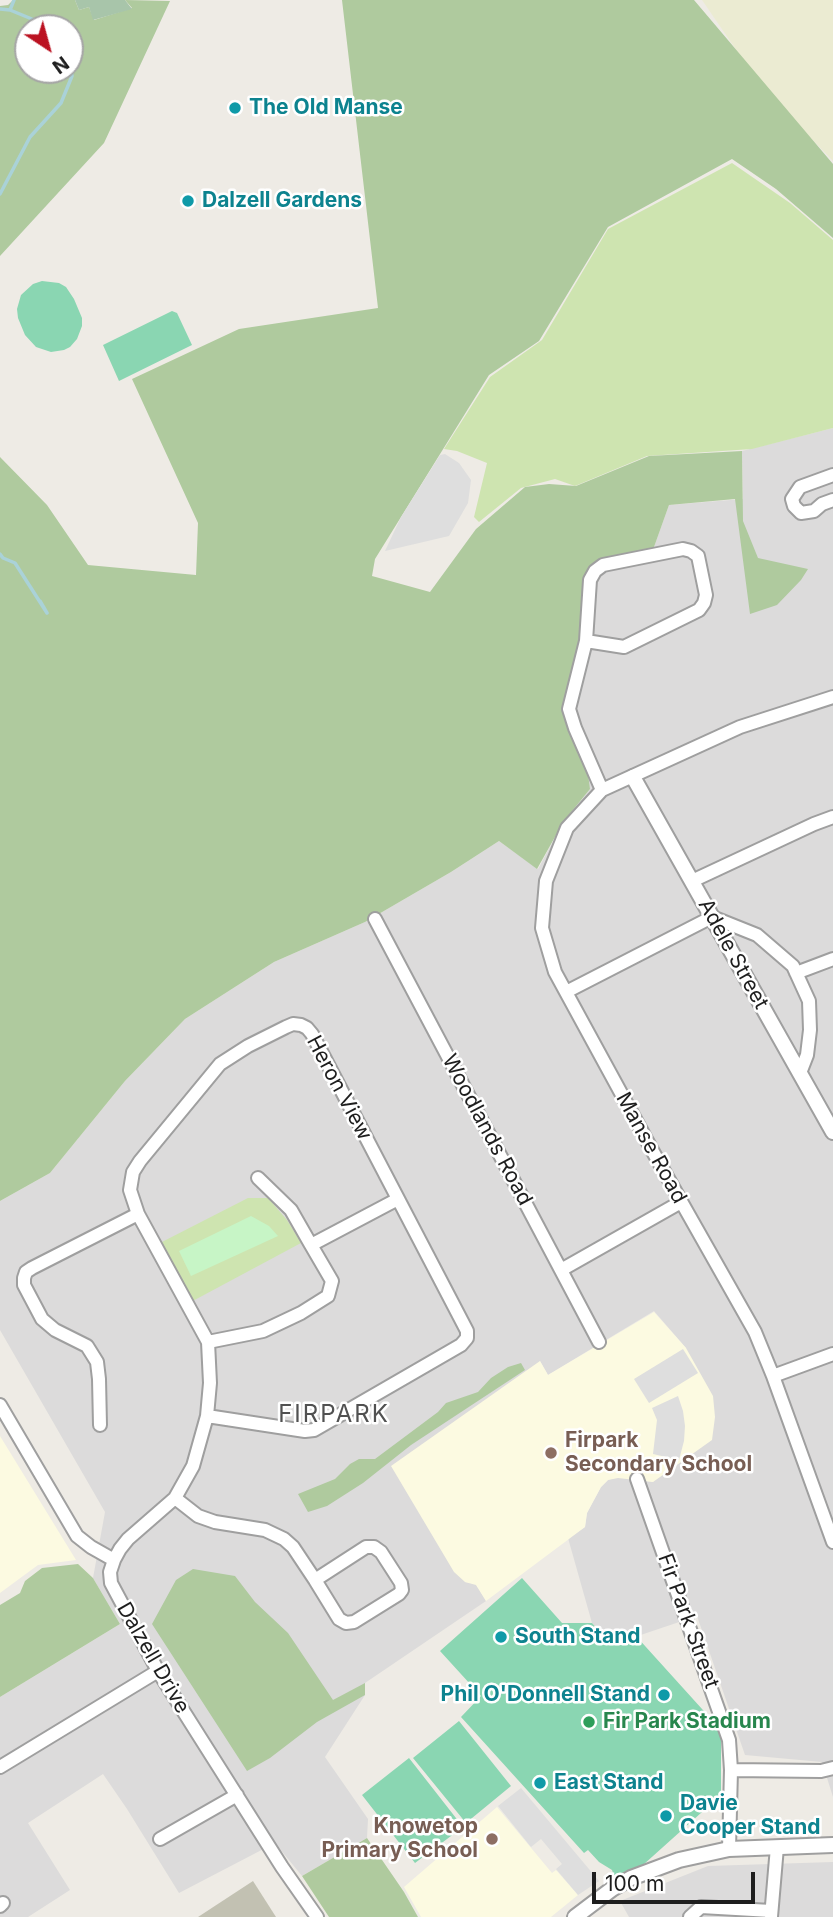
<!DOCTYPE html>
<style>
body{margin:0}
#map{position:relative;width:833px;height:1917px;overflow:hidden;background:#eeebe5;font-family:Inter,sans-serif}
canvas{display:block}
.north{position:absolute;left:14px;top:14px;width:70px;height:70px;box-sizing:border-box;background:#fff;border:2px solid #a5a5a5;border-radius:50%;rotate:144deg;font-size:19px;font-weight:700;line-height:28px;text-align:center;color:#1e1e1e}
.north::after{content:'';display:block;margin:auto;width:24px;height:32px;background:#bb1221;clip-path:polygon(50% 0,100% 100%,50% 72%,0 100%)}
.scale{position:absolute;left:592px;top:1872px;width:163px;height:32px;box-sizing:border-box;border:4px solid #1e1e1e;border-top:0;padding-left:9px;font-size:21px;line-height:24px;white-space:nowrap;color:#1e1e1e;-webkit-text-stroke:5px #fff;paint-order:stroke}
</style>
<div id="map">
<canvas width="833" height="1917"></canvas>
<div class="north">N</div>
<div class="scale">100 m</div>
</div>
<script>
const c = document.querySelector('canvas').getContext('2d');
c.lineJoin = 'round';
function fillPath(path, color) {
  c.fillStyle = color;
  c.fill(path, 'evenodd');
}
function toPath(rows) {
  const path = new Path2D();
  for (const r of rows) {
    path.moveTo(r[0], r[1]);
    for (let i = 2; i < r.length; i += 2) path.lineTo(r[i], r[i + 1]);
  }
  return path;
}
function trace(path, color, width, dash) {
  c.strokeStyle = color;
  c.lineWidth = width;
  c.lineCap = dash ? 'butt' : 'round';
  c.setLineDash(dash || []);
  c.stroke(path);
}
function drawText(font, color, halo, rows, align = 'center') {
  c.font = font + ' Inter,sans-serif';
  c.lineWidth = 5;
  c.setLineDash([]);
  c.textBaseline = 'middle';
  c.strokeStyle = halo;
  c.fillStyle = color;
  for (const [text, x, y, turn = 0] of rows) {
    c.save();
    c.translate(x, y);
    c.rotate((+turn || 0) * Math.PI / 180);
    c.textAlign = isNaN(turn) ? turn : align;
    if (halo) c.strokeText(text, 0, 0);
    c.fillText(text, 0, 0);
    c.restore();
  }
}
const residential = toPath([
 [833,428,833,1797,822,1762,745,1755,697,1616,611,1645,592,1623,568,1538,585,1527,587,1513,601,1487,608,1480,618,1477,653,1482,686,1348,654,1311,548,1375,540,1361,465,1582,476,1584,486,1601,365,1683,365,1695,325,1757,368,1819,367,1838,302,1876,275,1843,179,1893,127,1809,103,1774,28,1823,70,1890,28,1917,0,1917,0,1697,120,1624,93,1578,105,1512,0,1330,0,1201,50,1173,125,1081,185,1019,274,962,365,922,451,872,499,841,538,869,564,821,590,789,566,715,581,675,580,613,588,569,654,547,669,505,743,499,742,451],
 [833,1862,833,1917,629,1917,620,1901,708,1866]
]);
const education = toPath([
 [654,1312,686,1348,713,1396,715,1417,712,1440,653,1482,618,1478,608,1480,601,1487,587,1513,585,1527,486,1601,476,1585,465,1582,454,1572,391,1466,540,1361,548,1375],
 [0,1436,76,1560,38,1565,0,1593],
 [497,1807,552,1873,556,1870,578,1895,551,1917,421,1917,404,1887]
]);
const construction = toPath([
 [253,1881,276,1917,198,1917]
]);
const farmland = toPath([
 [702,0,833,0,833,161,763,89]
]);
const grass = toPath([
 [732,163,790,203,833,240,833,428,752,449,647,456,575,486,555,479,521,488,479,522,474,517,487,463,457,451,444,449,490,377,542,340,608,229],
 [248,1198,268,1198,287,1220,301,1243,189,1303,158,1244]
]);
const forest = toPath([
 [13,0,75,0,79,10,89,7,94,20,132,8,125,0,170,1,104,143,0,256,0,6,8,5],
 [28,28,70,28,70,70,28,70],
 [342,0,694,0,833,164,833,238,776,189,732,159,608,227,539,341,489,375,375,559,372,576,430,592,476,529,525,487,549,484,576,486,649,456,742,451,743,521,758,558,808,569,801,580,777,605,750,614,735,499,669,505,654,547,588,569,580,613,581,675,566,702,586,760,590,789,564,821,537,869,499,841,451,872,365,922,274,962,185,1019,125,1081,50,1173,0,1201,0,457,47,505,88,565,196,575,198,523,132,379,239,329,378,308],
 [521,1363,525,1370,411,1445,363,1483,327,1506,308,1512,298,1494,335,1479,350,1464,359,1459,375,1459,438,1412,446,1403,478,1392,491,1378,508,1367],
 [78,1564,93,1578,120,1624,0,1697,0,1605,20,1593,25,1581,42,1568],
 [193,1569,235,1576,255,1602,288,1633,333,1700,365,1683,365,1695,317,1722,270,1758,247,1771,152,1624,176,1580],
 [367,1838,404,1892,418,1917,329,1917,302,1876]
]);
const cemetery = toPath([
 [75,0,125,0,132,9,93,20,89,7,79,10]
]);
const park = toPath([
 [251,1216,269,1226,278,1236,191,1276,179,1251]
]);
const pitch = toPath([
 [42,281,59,283,66,287,74,299,82,318,82,326,77,339,70,347,64,350,51,352,36,347,25,335,18,318,17,309,21,295,33,284],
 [172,311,177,313,192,345,119,381,103,345],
 [522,1578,562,1623,592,1623,611,1645,636,1636,721,1730,721,1795,643,1865,614,1876,612,1870,599,1862,588,1850,584,1853,461,1717,481,1696,440,1651],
 [459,1721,511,1786,466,1823,413,1758],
 [409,1758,463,1827,415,1863,362,1795]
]);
const parking = toPath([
 [445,454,459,463,471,480,468,503,449,536,385,551,401,517,440,455],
 [683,1349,698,1373,649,1403,634,1379],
 [678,1396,683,1411,685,1426,684,1441,679,1460,653,1454,657,1420,652,1408],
 [521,1788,599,1881,578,1895,556,1869,562,1864,541,1839,531,1847,498,1806]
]);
const stream = toPath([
 [0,9,10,10,44,24,48,28],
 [10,10,14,0],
 [0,194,30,137,61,103,72,76,70,60],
 [0,554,3,558,15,563,47,613,40,601]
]);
const minor = toPath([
 [833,475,800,487,792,499,794,506,801,513,814,511,822,504,833,500],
 [586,641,624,647,699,610,704,603,706,595,698,556,691,551,683,549,603,565,595,571,590,580,586,641,569,709,575,728,602,790],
 [833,697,740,727,602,790,567,828,546,881,542,928,555,972,652,1150,755,1332,773,1376,833,1542],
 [692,881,814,824,833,817],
 [375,919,599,1342],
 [796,973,833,959],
 [566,992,712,917,757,935,793,966,809,1001,810,1030,807,1055,800,1073],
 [258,1178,291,1210,311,1245],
 [561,1270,681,1202],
 [208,1342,263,1331,301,1313,328,1296,332,1281,311,1245,398,1199],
 [773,1376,833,1354],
 [0,1405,77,1536,91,1547,114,1560,110,1572,111,1583,158,1671,282,1867,317,1917],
 [100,1425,99,1379,97,1362,87,1346,55,1330,42,1319,24,1285,24,1278,26,1272,32,1268,138,1214],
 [637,1479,729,1740,731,1770,729,1849],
 [175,1498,198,1516,215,1522,265,1530,284,1539,293,1547,315,1580,339,1619,346,1623,354,1622,399,1594,402,1590,401,1583,381,1552,374,1547,366,1547,315,1580],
 [114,1560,120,1549,128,1539,175,1498,193,1466,207,1416,210,1383,208,1342,138,1214,130,1190,133,1172,140,1161,220,1064,248,1046,286,1027,293,1024,301,1025,307,1028,312,1034,467,1331,467,1338,461,1345,314,1430,305,1431,207,1416],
 [0,1767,158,1671],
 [731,1770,821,1771,833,1768],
 [160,1839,237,1795],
 [0,1906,3,1903],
 [690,1917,701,1907,771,1911],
 [771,1917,777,1847]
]);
const tertiary = toPath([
 [633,777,833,1132],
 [575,1917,612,1889,631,1878,679,1860,729,1849,833,1845]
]);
const markers = [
 [235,108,7,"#0f9aa8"],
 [188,201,7,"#0f9aa8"],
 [551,1453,7,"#8d6e63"],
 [501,1637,7,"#0f9aa8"],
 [664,1695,7,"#0f9aa8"],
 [589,1722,7,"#2e9e5b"],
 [540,1783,7,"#0f9aa8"],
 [666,1816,7,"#0f9aa8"],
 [492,1839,7,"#8d6e63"]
];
const cultureNames = [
 ["The Old Manse",249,108],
 ["Dalzell Gardens",202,201],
 ["South Stand",515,1637],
 ["Phil O'Donnell Stand",650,1695,"right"],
 ["East Stand",554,1783],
 ["Davie",680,1804],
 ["Cooper Stand",680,1828]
];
const streetNames = [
 ["Adele Street",733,954,61],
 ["Heron View",339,1088,62],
 ["Woodlands Road",487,1130,62],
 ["Manse Road",651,1148,61],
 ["Fir Park Street",688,1621,70],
 ["Dalzell Drive",153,1658,60]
];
const educationNames = [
 ["Firpark",565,1441],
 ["Secondary School",565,1465],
 ["Knowetop",478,1827,"right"],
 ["Primary School",478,1851,"right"]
];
const leisureNames = [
 ["Fir Park Stadium",603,1722]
];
const quarterNames = [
 ["FIRPARK",334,1415]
];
fillPath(residential, '#dcdbdb');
fillPath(education, '#fcfae1');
fillPath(construction, '#c2c1b2');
fillPath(farmland, '#ebebd2');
fillPath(grass, '#cee4b0');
fillPath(forest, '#afca9e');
fillPath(cemetery, '#a8c5aa');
fillPath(park, '#c7f5c6');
fillPath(pitch, '#8ad6b2');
fillPath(parking, '#dedede');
trace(stream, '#aad2d8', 3.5);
trace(minor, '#9f9f9f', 16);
trace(tertiary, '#9f9f9f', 18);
trace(minor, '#fff', 12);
trace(tertiary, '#fff', 14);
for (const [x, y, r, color] of markers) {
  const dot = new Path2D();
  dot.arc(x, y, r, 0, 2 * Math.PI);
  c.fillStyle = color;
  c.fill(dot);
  trace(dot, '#fff', 2.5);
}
drawText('bold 21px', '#0d838f', '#fff', cultureNames, 'left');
drawText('21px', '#1e1e1e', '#fff', streetNames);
drawText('bold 21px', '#785e54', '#fff', educationNames, 'left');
drawText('bold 21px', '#27864d', '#fff', leisureNames, 'left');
c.letterSpacing = '2px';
drawText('24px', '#515151', '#fff', quarterNames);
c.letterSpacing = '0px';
</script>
